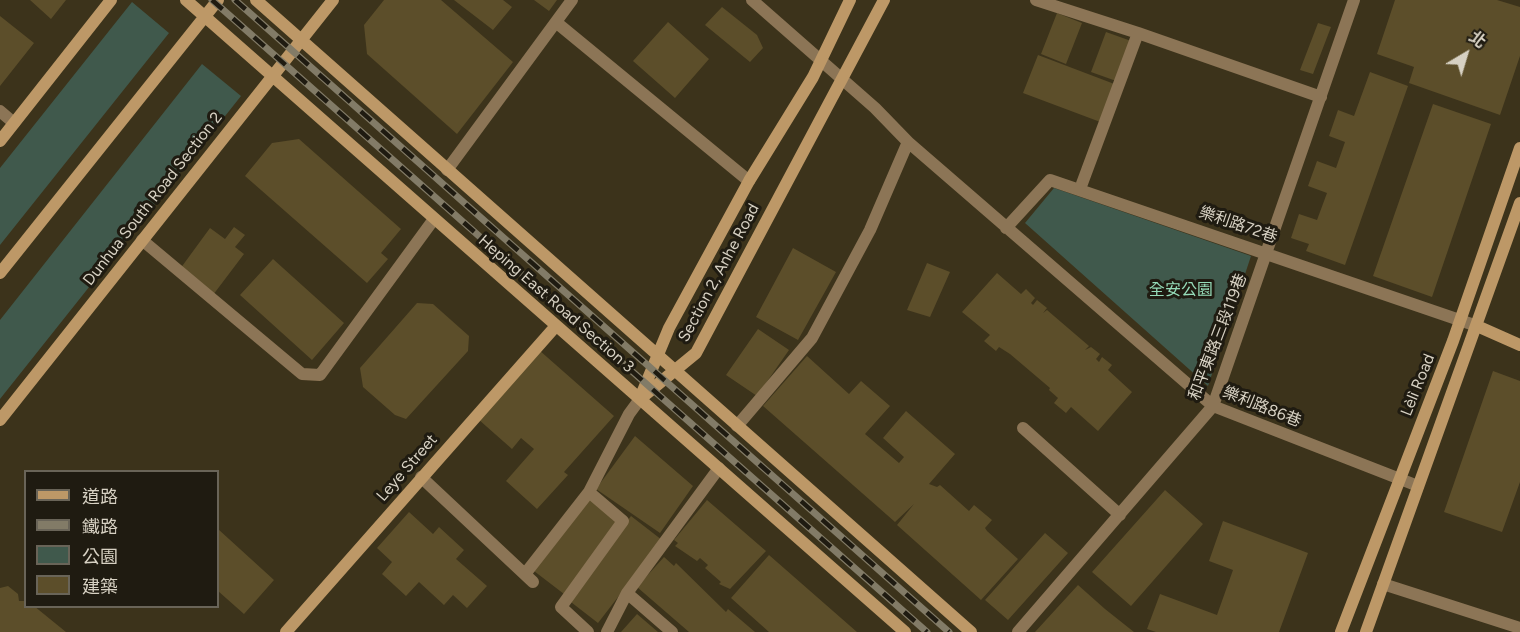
<!DOCTYPE html>
<meta charset="utf-8">
<style>
body{margin:0}
#map{position:relative;width:1520px;height:632px;overflow:hidden;background:#3c331b;font-family:Figtree,"Noto Sans TC",sans-serif}
canvas{display:block}
.legend{position:absolute;left:24px;top:470px;width:195px;height:138px;box-sizing:border-box;background:#1f1b11;border:2px solid #696458;margin:0;padding:8px 10px;list-style:none;font-size:18px;color:#d7d1c3}
.legend li{display:flex;align-items:center;gap:12px;height:30px}
.legend b{width:30px;border:2px solid #696458}
.north{position:absolute;left:1436px;top:24px;width:60px;height:60px;-webkit-text-stroke:4px #1f1b11;paint-order:stroke;rotate:38deg;font-size:16px;font-weight:700;line-height:24px;text-align:center;color:#d7d1c3}
.north::after{content:'';display:block;margin:auto;width:21px;height:27px;background:#d7d1c3;clip-path:polygon(50% 0,100% 100%,50% 72%,0 100%)}
</style>
<div id="map">
<canvas width="1520" height="632"></canvas>
<ul class="legend">
<li><b style="height:8px;background:#bd9867"></b>道路</li>
<li><b style="height:8px;background:#827b67"></b>鐵路</li>
<li><b style="height:16px;background:#40594c"></b>公園</li>
<li><b style="height:16px;background:#5c4e2a"></b>建築</li>
</ul>
<div class="north">北</div>
</div>
<script>
const c = document.querySelector('canvas').getContext('2d');
c.lineJoin = 'round';
function fillPath(path, color) {
  c.fillStyle = color;
  c.fill(path, 'evenodd');
}
function toPath(rows) {
  const path = new Path2D();
  for (const r of rows) {
    path.moveTo(r[0], r[1]);
    for (let i = 2; i < r.length; i += 2) path.lineTo(r[i], r[i + 1]);
  }
  return path;
}
function trace(path, color, width, dash) {
  c.strokeStyle = color;
  c.lineWidth = width;
  c.lineCap = dash ? 'butt' : 'round';
  c.setLineDash(dash || []);
  c.stroke(path);
}
function drawText(font, color, halo, rows, align = 'center') {
  c.font = font + ' Figtree,"Noto Sans TC",sans-serif';
  c.lineWidth = 6;
  c.setLineDash([]);
  c.textBaseline = 'middle';
  c.strokeStyle = halo;
  c.fillStyle = color;
  for (const [text, x, y, turn = 0] of rows) {
    c.save();
    c.translate(x, y);
    c.rotate((+turn || 0) * Math.PI / 180);
    c.textAlign = isNaN(turn) ? turn : align;
    if (halo) c.strokeText(text, 0, 0);
    c.fillText(text, 0, 0);
    c.restore();
  }
}
const green = toPath([
 [132,2,169,33,0,245,0,168],
 [202,64,241,96,0,399,0,320],
 [1054,188,1251,256,1208,386,1025,223]
]);
const building = toPath([
 [30,0,66,0,51,19],
 [384,0,441,0,513,62,457,134,367,54,364,25],
 [454,0,503,0,512,7,493,30],
 [534,0,557,0,549,11],
 [1395,0,1497,0,1520,7,1520,56,1500,115,1409,83,1414,67,1377,54],
 [722,7,757,35,763,48,750,62,705,25],
 [1057,13,1082,23,1066,64,1041,54],
 [0,16,34,43,0,86],
 [668,22,709,59,675,98,633,61],
 [1318,23,1331,27,1313,74,1300,70],
 [1106,32,1134,42,1119,82,1091,72],
 [1038,55,1117,85,1103,123,1023,93],
 [1370,72,1408,86,1345,265,1306,251,1309,244,1291,238,1299,214,1317,220,1327,193,1308,186,1317,161,1336,168,1345,142,1329,136,1338,110,1354,116],
 [1433,104,1491,124,1432,297,1373,276],
 [299,139,401,229,381,253,388,259,367,283,245,176,272,143],
 [234,227,245,235,235,247,244,254,213,295,180,269,210,228,225,239],
 [793,248,836,272,798,340,756,317],
 [273,259,344,323,312,360,240,295],
 [927,263,950,272,930,317,907,310],
 [997,273,1021,294,1026,289,1035,298,1031,303,1033,305,1037,300,1047,308,1043,313,1047,310,1089,346,1085,350,1091,347,1100,354,1096,359,1099,362,1102,357,1112,365,1108,370,1132,392,1098,431,1071,407,1066,413,1054,403,1058,398,1049,390,1050,388,1010,354,999,347,996,351,984,341,990,335,962,312],
 [417,303,433,304,469,336,468,351,406,419,395,415,363,387,360,368],
 [758,329,789,350,757,396,726,375],
 [539,350,614,416,564,472,568,475,537,509,506,481,534,449,521,438,512,449,478,419],
 [807,356,849,394,861,381,890,406,865,434,899,463,904,457,883,438,906,411,955,454,929,484,937,487,940,485,969,511,974,505,992,520,985,528,987,531,1018,559,981,600,897,525,914,504,895,522,763,406],
 [1493,371,1520,381,1520,482,1502,532,1444,512],
 [635,436,693,486,660,533,596,489],
 [1165,490,1203,524,1131,606,1092,572],
 [587,497,621,521,564,594,534,571],
 [707,500,766,551,730,589,719,584,721,582,705,568,708,565,700,558,697,561,675,546,678,543,674,540],
 [409,512,433,534,439,527,464,550,456,559,487,586,467,608,453,595,444,605,419,582,406,596,382,574,392,562,377,548],
 [631,516,662,540,598,623,567,599],
 [1223,521,1308,553,1279,632,1156,632,1147,629,1160,594,1217,615,1233,570,1209,561],
 [218,529,274,580,244,614,218,591],
 [1045,533,1068,553,1008,620,985,600],
 [769,555,857,632,769,632,731,598],
 [664,557,674,566,676,563,726,612,728,609,755,632,689,632,637,587],
 [1078,585,1105,609,1134,632,1035,632],
 [8,586,18,594,19,601,26,601,26,606,34,606,66,632,0,632,0,588],
 [637,614,658,632,621,632]
]);
const lane = toPath([
 [752,0,875,108,908,142,1213,406,1418,486],
 [1036,0,1138,33,1321,97],
 [557,23,749,181],
 [0,111,14,123],
 [447,170,572,0],
 [1080,189,1138,33],
 [1006,228,1050,180,1477,326],
 [142,240,302,374,320,375,434,219],
 [737,426,812,338,870,230,908,142],
 [1023,428,1120,515],
 [421,477,533,582],
 [525,574,589,492,629,414,640,399],
 [1383,584,1520,628],
 [627,593,672,632],
 [588,632,561,607,623,521,589,492],
 [607,632,627,593,719,468],
 [1018,632,1213,406,1354,0]
]);
const secondary = toPath([
 [186,0,905,632],
 [256,0,971,632],
 [0,141,111,0],
 [0,273,218,0],
 [1477,326,1520,345],
 [640,398,669,328,749,181,813,77,850,0],
 [640,399,696,353,884,0],
 [0,420,333,0],
 [286,632,555,327],
 [1341,632,1453,341,1520,148],
 [1366,632,1520,203]
]);
const rail = toPath([
 [212,0,927,632],
 [235,0,949,632]
]);
const streetNames = [
 ["Dunhua South Road Section 2",153,199,-52],
 ["樂利路72巷",1238,225,19],
 ["Section 2, Anhe Road",719,273,-62],
 ["Heping East Road Section 3",556,304,41],
 ["和平東路三段119巷",1218,337,-69],
 ["Lèlì Road",1418,385,-68],
 ["樂利路86巷",1262,407,22],
 ["Leye Street",407,468,-49]
];
const parkNames = [
 ["全安公園",1181,290]
];
fillPath(green, '#40594c');
fillPath(building, '#5c4e2a');
trace(lane, '#8c7556', 12);
trace(secondary, '#bd9867', 12);
trace(rail, '#827b67', 7);
trace(rail, '#1f1b11', 4.5, [14]);
drawText('16px', '#d7d1c3', '#1f1b11', streetNames);
drawText('16px', '#95dbb8', '#1f1b11', parkNames);
</script>
